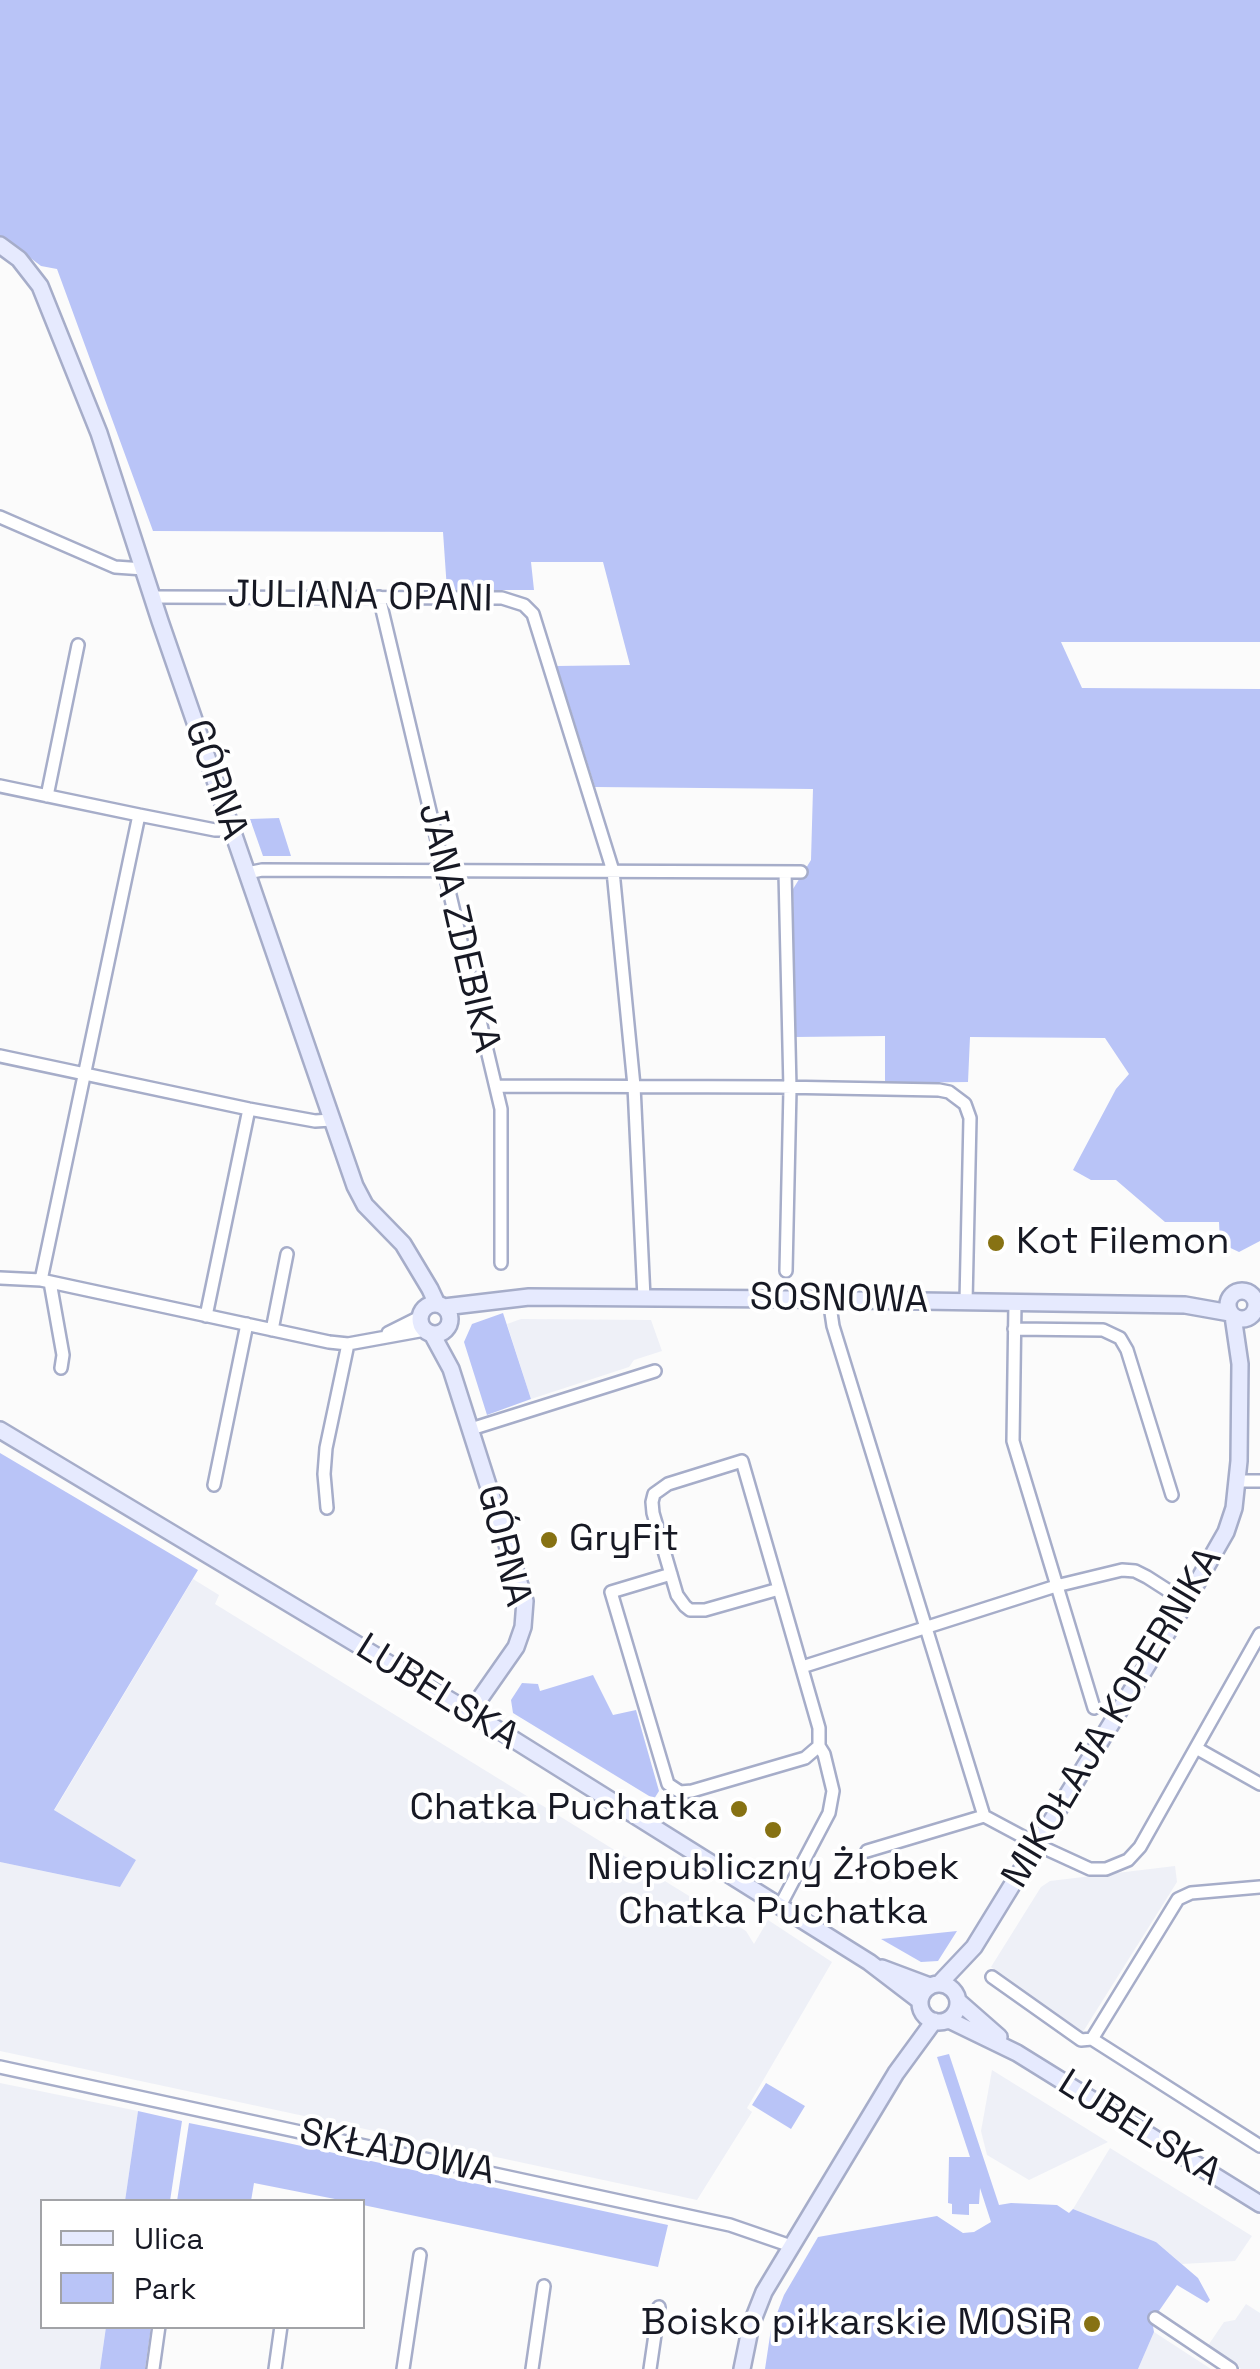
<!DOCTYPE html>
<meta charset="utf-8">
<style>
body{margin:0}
#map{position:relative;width:1260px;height:2369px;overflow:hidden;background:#fbfbfb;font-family:"Space Grotesk",sans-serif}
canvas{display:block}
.legend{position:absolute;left:40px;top:2199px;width:325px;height:130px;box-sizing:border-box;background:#fff;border:2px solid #a2a3a7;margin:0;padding:12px 18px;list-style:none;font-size:30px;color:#171924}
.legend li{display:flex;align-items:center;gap:20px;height:50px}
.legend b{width:50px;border:2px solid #a2a3a7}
</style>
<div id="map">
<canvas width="1260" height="2369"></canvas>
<ul class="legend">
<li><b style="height:12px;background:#e6eafe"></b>Ulica</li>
<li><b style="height:28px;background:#b9c4f7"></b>Park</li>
</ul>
</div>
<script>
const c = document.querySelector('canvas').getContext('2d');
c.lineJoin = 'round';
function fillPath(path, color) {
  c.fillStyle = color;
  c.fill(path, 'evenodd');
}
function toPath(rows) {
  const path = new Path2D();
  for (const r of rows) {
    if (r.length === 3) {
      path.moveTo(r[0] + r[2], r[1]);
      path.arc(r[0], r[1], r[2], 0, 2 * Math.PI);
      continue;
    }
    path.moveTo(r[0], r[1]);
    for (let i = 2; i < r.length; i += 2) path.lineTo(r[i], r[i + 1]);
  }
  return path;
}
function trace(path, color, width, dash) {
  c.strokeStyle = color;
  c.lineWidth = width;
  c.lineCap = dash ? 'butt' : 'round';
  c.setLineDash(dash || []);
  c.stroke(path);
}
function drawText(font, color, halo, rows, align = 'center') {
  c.font = font + ' "Space Grotesk",sans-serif';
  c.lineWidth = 8;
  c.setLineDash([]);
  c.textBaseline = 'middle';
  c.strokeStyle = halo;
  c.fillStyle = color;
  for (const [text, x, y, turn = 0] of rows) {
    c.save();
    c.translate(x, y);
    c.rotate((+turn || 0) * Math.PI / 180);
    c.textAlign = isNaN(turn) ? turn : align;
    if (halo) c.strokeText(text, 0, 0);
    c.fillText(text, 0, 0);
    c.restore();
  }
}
const built = toPath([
 [521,1319,651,1320,662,1351,634,1360,629,1367,531,1399,507,1324],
 [193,1579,219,1595,215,1604,746,1931,754,1944,768,1920,832,1962,747,2108,752,2112,697,2200,0,2051,0,1862,120,1887,136,1860,54,1811],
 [1175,1866,1177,1882,1081,2035,991,1967,1041,1887,1050,1881],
 [992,2070,1108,2142,1029,2180,987,2155,981,2131],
 [0,2083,138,2111,125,2201,42,2202,42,2326,106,2327,100,2369,0,2369],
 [1110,2148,1252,2236,1235,2261,1182,2264,1156,2242,1073,2209],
 [1246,2304,1260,2313,1260,2369,1241,2369,1207,2347,1224,2322,1235,2320],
 [1154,2332,1211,2369,1138,2369]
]);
const green = toPath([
 [0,0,1260,0,1260,642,1061,642,1082,688,1260,689,1260,1241,1239,1252,1220,1243,1219,1222,1165,1222,1116,1180,1091,1180,1073,1170,1116,1089,1129,1074,1105,1038,970,1037,968,1082,885,1083,885,1036,795,1037,793,889,811,860,813,789,595,787,557,666,630,665,603,562,531,562,534,590,447,590,443,532,153,531,57,269,41,266,0,235],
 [279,818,291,856,263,856,250,819],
 [503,1313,531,1399,487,1415,464,1342,472,1324],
 [0,1453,198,1570,54,1810,136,1860,120,1887,0,1862],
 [593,1675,613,1715,636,1710,659,1791,654,1799,513,1713,511,1700,522,1683,538,1684,540,1691],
 [957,1931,938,1961,921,1962,881,1939],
 [949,2054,999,2205,1011,2203,1057,2205,1069,2213,1073,2209,1156,2242,1198,2278,1210,2300,1207,2303,1177,2285,1152,2321,1154,2332,1138,2369,765,2369,771,2329,784,2295,818,2237,937,2216,963,2233,974,2232,991,2222,980,2188,979,2204,969,2204,969,2215,952,2214,952,2204,948,2203,949,2157,970,2157,937,2057],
 [766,2083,805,2106,791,2129,752,2105],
 [138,2111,182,2121,170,2201,125,2201],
 [189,2123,283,2142,668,2225,658,2267,363,2205,362,2202,345,2201,254,2183,251,2201,177,2201],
 [106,2327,151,2327,145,2369,100,2369]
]);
const street = toPath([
 [0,517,115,567,144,569],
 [152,597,502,598,524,605,533,614,613,871,634,1086,644,1298],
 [379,597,501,1109,501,1263],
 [0,786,139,815,215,830,232,830],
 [47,796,78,645],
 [785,872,790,1089,786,1271],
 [247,873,262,870,801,872],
 [0,1056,249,1109,315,1121,332,1120],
 [496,1086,779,1087,939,1090,949,1092,965,1104,970,1118,966,1302],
 [0,1278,41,1280,329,1342,348,1344,425,1330],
 [41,1280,139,815],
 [50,1282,63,1355,61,1368],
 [829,1299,833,1326,984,1816,1042,1847,1090,1869,1106,1869,1128,1860,1140,1847,1260,1634],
 [1015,1302,1013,1441,1094,1708],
 [206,1316,249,1109],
 [1014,1329,1103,1330,1120,1338,1127,1350,1172,1495],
 [272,1330,287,1254],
 [388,1333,420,1317],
 [471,1429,655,1371],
 [1238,1481,1260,1481],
 [214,1485,247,1324],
 [327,1508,324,1474,326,1448,348,1344],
 [671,1574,611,1592,668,1784,680,1792,692,1791,805,1758,819,1746],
 [779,1589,705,1610,690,1610,685,1606,677,1595,653,1513,652,1502,654,1494,668,1484,742,1461,779,1589,819,1728,819,1746,824,1754,833,1791,829,1813,780,1906],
 [802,1667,1056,1586,1122,1570,1135,1571,1147,1577,1186,1602],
 [1196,1748,1260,1784],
 [867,1851,984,1816],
 [992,1977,1081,2040,1092,2039,1260,2146],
 [1092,2039,1178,1899,1191,1893,1260,1887],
 [0,2067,730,2225,791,2246],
 [1155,2318,1231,2369],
 [153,2369,159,2326],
 [275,2369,281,2326],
 [403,2369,420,2255],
 [532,2369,544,2286],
 [650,2369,659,2307]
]);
const secondary = toPath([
 [0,245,19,259,40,286,99,433,160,621,355,1186,365,1205,403,1244,430,1289,437,1304],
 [1242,1305,14],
 [435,1319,15],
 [444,1307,529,1297,788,1299,1185,1305,1230,1313],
 [432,1334,451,1369,525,1601,523,1627,516,1647,481,1697,468,1711],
 [0,1430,468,1711,869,1962,920,2001],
 [882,1968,930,1986],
 [939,2003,19],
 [939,1984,974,1947,1186,1602,1226,1532,1234,1508,1239,1461,1240,1364,1233,1316],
 [958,2001,999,2037],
 [949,2020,1017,2053,1260,2204],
 [742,2369,751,2325,764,2292,896,2073,934,2021]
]);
const markers = [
 [996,1243,10,"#877213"],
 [549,1540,10,"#877213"],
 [739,1809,10,"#877213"],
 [773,1830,10,"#877213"],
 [1092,2324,10,"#877213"]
];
const streetNames = [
 ["JULIANA OPANI",360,598,1],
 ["GÓRNA",215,780,71],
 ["JANA ZDEBIKA",458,928,77],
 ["SOSNOWA",839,1300,1],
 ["GÓRNA",503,1546,76],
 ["LUBELSKA",437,1693,32],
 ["MIKOŁAJA KOPERNIKA",1113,1718,-59],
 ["LUBELSKA",1139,2129,32],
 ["SKŁADOWA",397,2153,12]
];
const poiNames = [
 ["Kot Filemon",1016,1243],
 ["GryFit",569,1540],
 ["Chatka Puchatka",719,1809,"right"],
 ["Niepubliczny Żłobek",773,1869,"center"],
 ["Chatka Puchatka",773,1913,"center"],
 ["Boisko piłkarskie MOSiR",1072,2324,"right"]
];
fillPath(built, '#eef0f7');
fillPath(green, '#b9c4f7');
trace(street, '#a6adc9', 16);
trace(secondary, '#a6adc9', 20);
trace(street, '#fff', 11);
trace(secondary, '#e6eafe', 15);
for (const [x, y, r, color] of markers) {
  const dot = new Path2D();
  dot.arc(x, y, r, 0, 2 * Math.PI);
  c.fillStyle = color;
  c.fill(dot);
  trace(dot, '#fff', 4);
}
drawText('38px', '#171924', '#fff', streetNames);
drawText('38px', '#171924', '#fff', poiNames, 'left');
</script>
